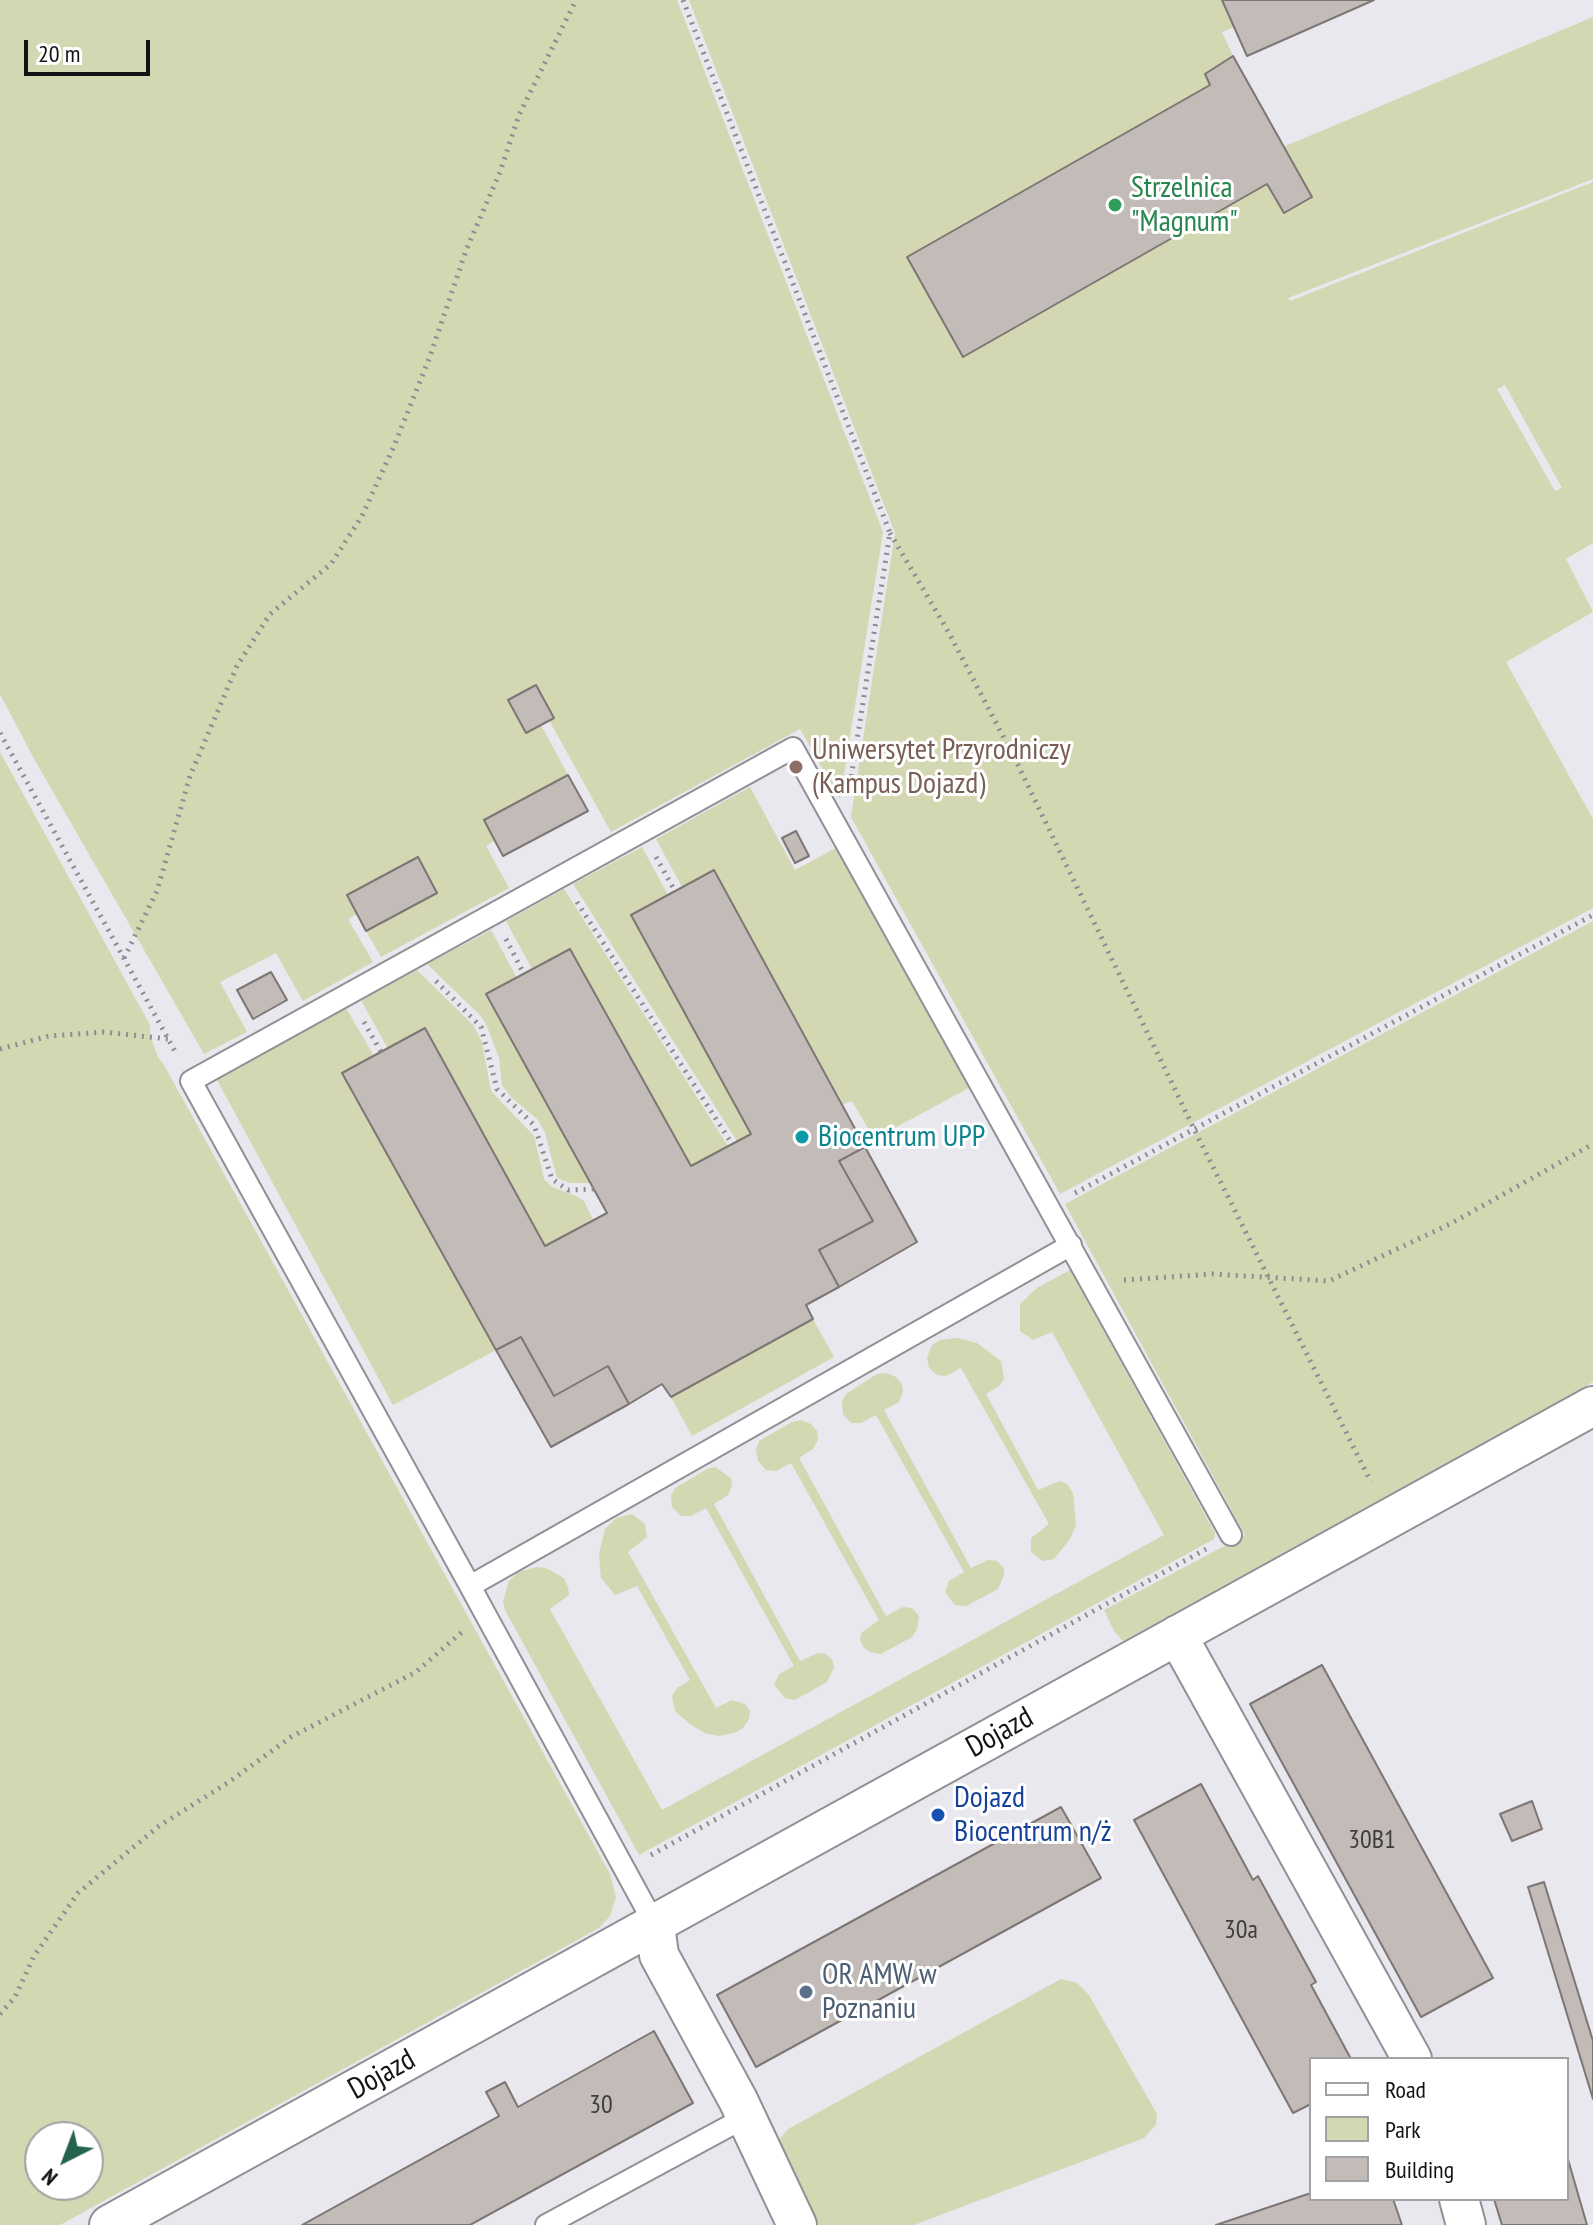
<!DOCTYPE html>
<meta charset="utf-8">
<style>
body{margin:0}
#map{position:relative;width:1593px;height:2225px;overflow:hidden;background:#e9e8ee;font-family:"PT Sans Narrow",sans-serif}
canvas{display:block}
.legend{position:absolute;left:1309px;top:2057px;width:260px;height:144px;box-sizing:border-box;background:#fff;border:2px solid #a1a1a1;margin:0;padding:10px 14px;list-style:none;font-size:24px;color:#131315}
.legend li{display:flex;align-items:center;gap:16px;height:40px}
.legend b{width:40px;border:2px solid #a1a1a1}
.north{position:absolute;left:24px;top:2121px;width:80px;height:80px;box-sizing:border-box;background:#fff;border:2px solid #a1a1a1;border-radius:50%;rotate:222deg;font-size:22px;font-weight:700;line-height:32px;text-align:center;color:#131315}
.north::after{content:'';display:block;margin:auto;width:28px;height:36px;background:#26634f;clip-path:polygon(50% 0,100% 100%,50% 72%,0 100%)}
.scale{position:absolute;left:24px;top:40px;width:126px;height:36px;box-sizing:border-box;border:4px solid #131315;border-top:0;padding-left:10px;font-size:24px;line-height:28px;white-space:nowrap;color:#131315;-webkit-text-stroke:6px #fff;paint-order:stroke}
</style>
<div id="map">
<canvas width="1593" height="2225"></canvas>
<ul class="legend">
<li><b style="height:10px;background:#fff"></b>Road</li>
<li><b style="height:22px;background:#d3d7b2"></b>Park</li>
<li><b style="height:22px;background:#c2bbb8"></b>Building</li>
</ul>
<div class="north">N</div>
<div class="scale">20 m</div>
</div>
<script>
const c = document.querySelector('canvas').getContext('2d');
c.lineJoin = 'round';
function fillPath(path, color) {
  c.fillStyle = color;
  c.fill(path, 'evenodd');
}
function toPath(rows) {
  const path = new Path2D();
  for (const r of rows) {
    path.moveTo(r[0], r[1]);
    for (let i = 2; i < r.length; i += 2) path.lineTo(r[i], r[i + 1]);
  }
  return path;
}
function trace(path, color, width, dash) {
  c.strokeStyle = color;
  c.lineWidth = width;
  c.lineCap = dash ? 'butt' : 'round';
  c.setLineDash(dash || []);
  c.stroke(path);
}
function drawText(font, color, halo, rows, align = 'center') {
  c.font = font + ' "PT Sans Narrow",sans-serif';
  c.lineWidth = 6;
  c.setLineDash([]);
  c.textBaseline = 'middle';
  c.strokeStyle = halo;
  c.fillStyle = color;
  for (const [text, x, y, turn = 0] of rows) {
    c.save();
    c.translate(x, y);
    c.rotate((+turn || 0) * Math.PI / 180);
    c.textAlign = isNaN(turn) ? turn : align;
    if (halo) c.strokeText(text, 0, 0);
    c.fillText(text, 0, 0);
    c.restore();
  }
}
const green = toPath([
 [0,0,677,0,883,532,840,799,800,729,611,832,549,720,554,718,536,686,508,701,526,733,541,725,568,775,484,820,495,840,486,846,509,888,381,957,366,931,437,893,418,858,348,895,357,914,348,919,373,962,303,1001,276,953,220,982,247,1032,204,1054,33,757,0,694],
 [689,0,1222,0,1234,27,1222,32,1233,56,1210,85,907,257,963,357,1267,184,1311,197,1283,147,1593,17,1593,179,1288,298,1290,301,1593,182,1593,543,1566,559,1593,612,1506,662,1593,819,1593,908,1060,1194,851,817,895,533],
 [1505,385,1562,488,1555,491,1497,389],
 [0,752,150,1025,150,1035,158,1057,164,1065,610,1874,616,1897,610,1916,599,1928,60,2225,0,2225],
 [40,2137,88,2137,88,2185,40,2185],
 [750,787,795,870,836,848,969,1088,874,1139,852,1101,843,1104,714,870,682,887,656,839],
 [642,847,668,895,631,916,751,1134,737,1141,573,884],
 [564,889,728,1146,691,1166,570,949,532,969,506,921],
 [1593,921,1593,1382,1123,1641,1114,1631,1104,1610,1245,1535,1065,1204],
 [491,930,517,978,486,995,590,1183,570,1183,557,1178,545,1133,538,1120,511,1097,502,1085,499,1058,486,1024,480,1015,427,964],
 [417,970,473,1025,482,1042,491,1091,534,1136,544,1179,552,1187,576,1196,584,1201,593,1219,545,1246,426,1028,388,1049,361,1000],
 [346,1008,374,1056,343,1074,496,1350,393,1405,217,1080],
 [1070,1270,1215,1533,1214,1539,639,1855,505,1610,503,1601,509,1581,518,1572,537,1567,546,1568,564,1578,568,1587,569,1595,550,1609,662,1810,1164,1535,1052,1332,1033,1340,1020,1331,1020,1304,1037,1288],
 [813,1319,834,1357,692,1436,671,1397],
 [958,1338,977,1343,1001,1361,1004,1379,999,1386,986,1394,1038,1490,1060,1481,1067,1484,1073,1493,1076,1525,1070,1539,1054,1559,1043,1561,1031,1552,1031,1538,1049,1524,961,1368,946,1376,937,1375,929,1368,927,1358,932,1345,940,1340],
 [886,1373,896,1377,902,1384,903,1392,899,1402,884,1410,971,1568,988,1560,997,1561,1004,1568,1004,1575,998,1589,966,1606,955,1605,945,1592,949,1581,964,1572,876,1415,861,1423,851,1423,843,1414,842,1402,846,1394,877,1374],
 [801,1420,811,1424,817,1431,818,1440,813,1449,799,1458,886,1616,903,1607,912,1608,919,1616,917,1629,912,1637,881,1654,870,1652,863,1647,860,1639,861,1633,879,1620,791,1463,776,1471,766,1470,758,1461,756,1450,759,1441,792,1422],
 [715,1467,731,1478,732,1486,728,1495,714,1504,800,1661,818,1653,826,1654,833,1661,834,1668,827,1682,795,1700,785,1698,774,1685,779,1674,794,1666,706,1508,691,1516,681,1516,672,1507,671,1496,675,1488,707,1469],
 [632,1514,645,1524,647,1537,628,1552,716,1708,732,1700,745,1704,750,1711,749,1719,743,1728,734,1733,719,1736,705,1733,691,1725,675,1711,672,1696,677,1688,690,1680,637,1586,615,1595,601,1578,599,1554,605,1529,616,1518],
 [1061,1979,1077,1983,1089,1995,1157,2114,1156,2125,1144,2138,914,2225,819,2225,778,2141,788,2129]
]);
const building = toPath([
 [1222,0,1374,0,1247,56,1222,0],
 [1233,56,1312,197,1284,213,1267,184,963,357,907,257,1210,85,1205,74,1233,56],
 [536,685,554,718,526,733,508,700,536,685],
 [568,775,588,811,503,856,484,820,568,775],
 [796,831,809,856,795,863,782,838,796,831],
 [418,857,437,893,366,931,347,895,418,857],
 [714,870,865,1147,839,1161,873,1221,819,1250,839,1287,806,1305,813,1319,671,1397,662,1384,629,1404,608,1366,554,1396,521,1337,496,1350,342,1073,425,1028,545,1246,607,1213,486,994,570,949,691,1166,751,1134,631,915,714,870],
 [271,972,287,1000,253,1019,237,990,271,972],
 [865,1147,917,1242,839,1287,819,1250,873,1221,839,1161,865,1147],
 [521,1337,554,1396,608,1366,629,1404,551,1447,496,1350,521,1337],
 [1322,1665,1493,1978,1421,2017,1250,1704,1322,1665],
 [1201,1784,1253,1880,1258,1876,1316,1982,1311,1985,1351,2059,1311,2059,1311,2104,1293,2113,1134,1820,1201,1784],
 [1532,1801,1542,1829,1512,1841,1500,1814,1532,1801],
 [1061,1807,1101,1878,756,2067,717,1995,1061,1807],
 [1544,1882,1593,2041,1593,2099,1528,1887,1544,1882],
 [654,2031,693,2103,470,2225,302,2225,499,2116,486,2092,505,2082,518,2107,654,2031],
 [1567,2156,1587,2225,1502,2225,1494,2199,1567,2199,1567,2156],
 [1311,2193,1311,2199,1393,2199,1402,2225,1216,2225,1311,2193]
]);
const path = toPath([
 [683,0,890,533,850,784],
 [890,533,949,633,1016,761,1194,1129,1371,1482],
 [0,733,177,1055],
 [656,857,675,891],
 [577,902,732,1144],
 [506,939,524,974],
 [124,958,157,891,190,776,237,666,270,614,331,564,362,516,394,446,429,359,467,248,500,172,519,115,576,0],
 [436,981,481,1027,497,1089,534,1125,552,1179,568,1190,594,1189],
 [364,1022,381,1052],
 [0,1049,49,1036,104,1032,168,1039],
 [1075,1193,1593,915],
 [1124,1280,1213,1274,1329,1281,1450,1224,1593,1144],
 [651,1855,1206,1549],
 [0,2014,15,1997,34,1956,78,1893,159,1826,229,1782,291,1737,416,1672,462,1632]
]);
const lane = toPath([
 [470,1586,191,1081,793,748,1231,1535],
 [655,1925,470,1586,1071,1245],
 [546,2225,746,2117]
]);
const street = toPath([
 [1177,1635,1412,2059],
 [655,1925,659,1955,738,2100,797,2225],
 [1459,2199,1466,2225],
 [109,2225,1593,1406]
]);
const markers = [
 [1115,205,8,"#2e9e5b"],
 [796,767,8,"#8d6e63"],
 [802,1137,8,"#0f9aa8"],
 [938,1815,8,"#1a4fb4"],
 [806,1992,8,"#5c6f8a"]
];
const numberNames = [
 ["30B1",1372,1841],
 ["30a",1241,1931],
 ["30",601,2106]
];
const leisureNames = [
 ["Strzelnica",1131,188],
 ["\"Magnum\"",1131,222]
];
const educationNames = [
 ["Uniwersytet Przyrodniczy",812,750],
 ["(Kampus Dojazd)",812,784]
];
const cultureNames = [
 ["Biocentrum UPP",818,1137]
];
const streetNames = [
 ["Dojazd",1000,1733,-29],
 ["Dojazd",382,2075,-29]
];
const transitNames = [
 ["Dojazd",954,1798],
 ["Biocentrum n/ż",954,1832]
];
const serviceNames = [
 ["OR AMW w",822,1975],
 ["Poznaniu",822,2009]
];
fillPath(green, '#d3d7b2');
fillPath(building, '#c2bbb8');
trace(building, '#7c7674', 2);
trace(lane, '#919096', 24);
trace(street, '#919096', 42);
trace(path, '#8d8c91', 5, [2, 6]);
trace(lane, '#fff', 20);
trace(street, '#fff', 38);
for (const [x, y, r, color] of markers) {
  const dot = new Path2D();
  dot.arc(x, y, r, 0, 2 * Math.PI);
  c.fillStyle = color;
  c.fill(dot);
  trace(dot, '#fff', 3);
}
drawText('26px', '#3f3d3e', null, numberNames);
drawText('30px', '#27864d', '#fff', leisureNames, 'left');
drawText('30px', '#785e54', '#fff', educationNames, 'left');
drawText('30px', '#0d838f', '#fff', cultureNames, 'left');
drawText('30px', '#131315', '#fff', streetNames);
drawText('30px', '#164399', '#fff', transitNames, 'left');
drawText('30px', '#4e5e75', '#fff', serviceNames, 'left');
</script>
